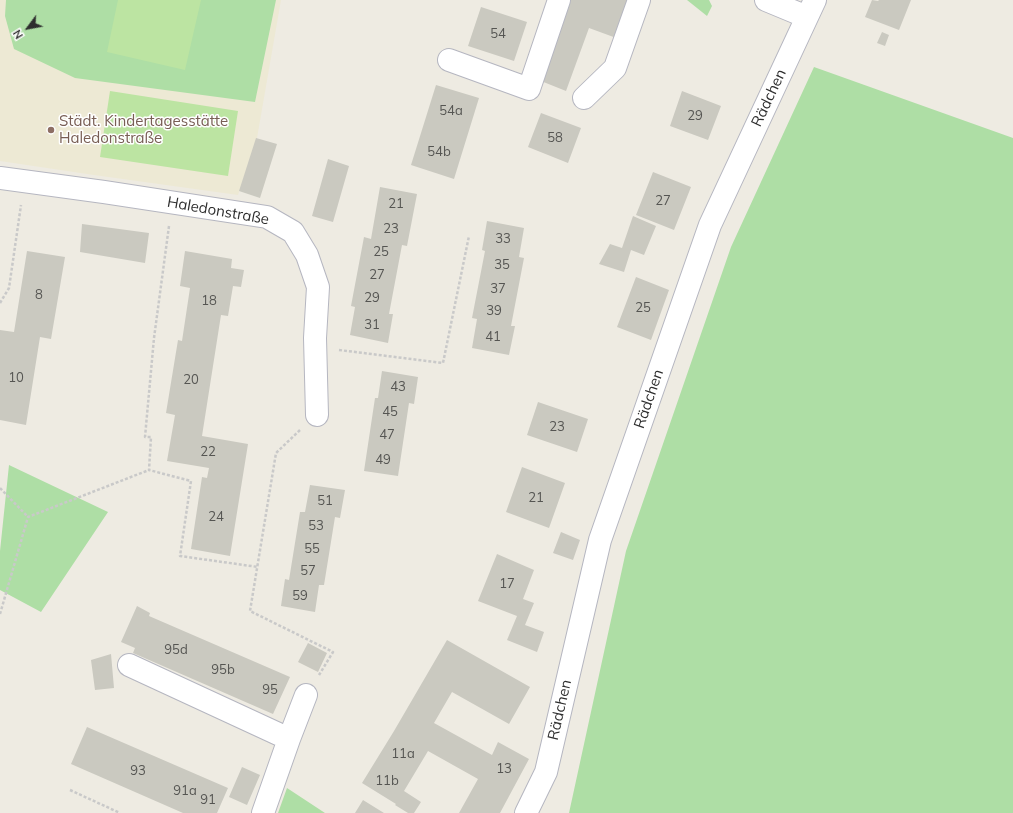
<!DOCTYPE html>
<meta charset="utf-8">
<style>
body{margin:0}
#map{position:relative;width:1013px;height:813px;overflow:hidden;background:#eeebe2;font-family:Mulish,sans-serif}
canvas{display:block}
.north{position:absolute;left:8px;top:8px;width:40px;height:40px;-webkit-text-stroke:3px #fff;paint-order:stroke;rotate:238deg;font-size:11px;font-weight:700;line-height:16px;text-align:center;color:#2e2e2e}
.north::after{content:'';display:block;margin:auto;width:14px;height:18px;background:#2e2e2e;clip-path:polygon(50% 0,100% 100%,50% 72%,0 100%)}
</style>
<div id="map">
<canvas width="1013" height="813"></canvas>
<div class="north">N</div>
</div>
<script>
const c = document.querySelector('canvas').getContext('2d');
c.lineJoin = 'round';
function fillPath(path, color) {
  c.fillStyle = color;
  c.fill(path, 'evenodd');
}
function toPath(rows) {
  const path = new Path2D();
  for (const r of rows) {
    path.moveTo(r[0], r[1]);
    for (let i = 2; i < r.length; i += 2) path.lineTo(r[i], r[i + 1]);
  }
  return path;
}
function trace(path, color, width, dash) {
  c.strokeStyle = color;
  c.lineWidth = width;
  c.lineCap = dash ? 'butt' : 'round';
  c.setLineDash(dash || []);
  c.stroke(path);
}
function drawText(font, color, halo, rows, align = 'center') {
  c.font = font + ' Mulish,sans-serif';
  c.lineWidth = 3;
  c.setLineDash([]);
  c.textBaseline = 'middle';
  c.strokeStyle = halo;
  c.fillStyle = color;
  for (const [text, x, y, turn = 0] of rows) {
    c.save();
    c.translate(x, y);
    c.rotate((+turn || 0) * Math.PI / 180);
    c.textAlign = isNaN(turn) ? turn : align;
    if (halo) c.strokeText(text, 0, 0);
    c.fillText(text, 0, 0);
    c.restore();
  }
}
const education = toPath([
 [0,0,281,0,257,138,238,195,94,175,0,161]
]);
const green = toPath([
 [6,0,276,0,255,102,75,78,14,49,5,16],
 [687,0,709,0,712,6,707,16],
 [814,67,1013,138,1013,813,569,813,626,551,731,247],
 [9,465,108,512,41,612,0,590,0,551],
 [287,788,325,813,278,813]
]);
const pitch = toPath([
 [118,0,201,0,185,70,107,52],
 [110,91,238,111,228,176,100,157]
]);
const building = toPath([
 [571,0,632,0,619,39,589,28,566,91,541,81],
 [872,0,878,1,879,0,911,0,899,30,865,17],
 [481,7,527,22,514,61,468,46],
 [882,32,889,35,885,46,877,43],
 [436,85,479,98,454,179,411,165],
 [682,91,721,106,708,140,670,126],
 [541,113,581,128,568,163,528,147],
 [256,138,277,144,260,198,239,191],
 [328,159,349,166,333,222,312,216],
 [653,172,691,187,674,230,636,215],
 [380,187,417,194,407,246,402,245,389,314,393,314,388,343,350,335,355,307,351,306,364,237,371,239],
 [633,216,656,226,644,255,631,250,624,272,599,264,610,244,622,248],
 [487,221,524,228,519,257,524,258,511,326,515,326,509,355,472,348,477,319,472,318,485,251,482,250],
 [82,224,149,233,145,263,80,252],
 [27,251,65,257,51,339,40,337,26,425,0,420,0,330,14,332],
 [185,251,232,259,231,268,244,270,241,287,233,286,228,316,221,315,202,436,248,444,230,556,191,549,202,477,207,478,209,468,167,461,175,415,166,413,178,340,182,341,190,288,180,286],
 [636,277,669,290,651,340,617,327],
 [382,371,418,377,414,404,409,403,398,476,364,471,375,398,378,398],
 [538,402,588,419,577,452,527,435],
 [522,467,565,483,549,528,506,512],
 [310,485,345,490,340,518,335,517,324,585,319,585,315,612,281,606,285,579,289,580,300,512,305,512],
 [561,532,580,540,573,560,553,553],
 [497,554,534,570,523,599,534,603,525,625,544,632,537,652,507,640,517,616,478,601],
 [137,606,150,613,149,616,290,677,273,714,133,653,135,648,121,642],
 [447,640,530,687,509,724,452,692,434,723,492,755,498,742,529,759,500,813,459,813,478,779,428,751,404,791,421,802,414,813,408,813,395,805,396,804,362,783,394,731],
 [308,643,327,653,318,672,298,662],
 [111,654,114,688,95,690,91,660],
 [87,727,228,788,217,813,183,813,71,764],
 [242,767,260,775,247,805,229,797],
 [363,800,384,813,355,813]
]);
const path = toPath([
 [169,226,154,338,145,437,151,437,149,470,191,481,180,556,258,567],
 [0,303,9,288,21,205],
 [339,350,443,363,469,236],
 [300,430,276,453,250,611,333,652,319,675],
 [0,488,28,517],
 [0,614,28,517,149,470],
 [70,790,120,813]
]);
const minor = toPath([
 [766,0,807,17],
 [449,60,529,89,559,0],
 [584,98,615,68,639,0],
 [0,178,104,192,267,217,293,232,307,255,318,287,315,338,317,415],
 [129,665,289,739],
 [263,813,289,739,306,695],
 [526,813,546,772,600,540,710,225,815,0]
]);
const markers = [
 [51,130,4,"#8d6e63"]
];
const numberNames = [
 ["54",498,34],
 ["54a",451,111],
 ["29",695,116],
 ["58",555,138],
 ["54b",439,152],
 ["27",663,201],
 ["21",396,204],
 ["23",391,229],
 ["33",503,239],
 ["25",381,252],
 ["35",502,265],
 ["27",377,275],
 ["37",498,289],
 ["8",39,295],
 ["29",372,298],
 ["18",209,301],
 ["25",643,308],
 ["39",494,311],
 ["31",372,325],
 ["41",493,337],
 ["10",16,378],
 ["20",191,380],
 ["43",398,387],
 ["45",390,412],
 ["23",557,427],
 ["47",387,435],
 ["22",208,452],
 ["49",383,460],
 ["21",536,498],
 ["51",325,501],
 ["24",216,517],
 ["53",316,526],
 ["55",312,549],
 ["57",308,571],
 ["17",507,584],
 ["59",300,596],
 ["95d",176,650],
 ["95b",223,670],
 ["95",270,690],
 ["11a",403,754],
 ["13",504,769],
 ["93",138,771],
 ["11b",387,781],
 ["91a",185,791],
 ["91",208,800]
];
const streetNames = [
 ["Rädchen",769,98,-65],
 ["Haledonstraße",218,211,10],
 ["Rädchen",649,399,-71],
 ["Rädchen",560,710,-77]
];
const educationNames = [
 ["Städt. Kindertagesstätte",59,121],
 ["Haledonstraße",59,138]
];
fillPath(education, '#ede9d4');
fillPath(green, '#aedea5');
fillPath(pitch, '#bce4a2');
fillPath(building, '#cac9c0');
trace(minor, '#b5b6c0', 24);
trace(path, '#c9c9c9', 2.5, [3, 2]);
trace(minor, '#fff', 22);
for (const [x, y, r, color] of markers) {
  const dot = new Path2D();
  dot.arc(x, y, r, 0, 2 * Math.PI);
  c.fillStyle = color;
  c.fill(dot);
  trace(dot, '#fff', 1.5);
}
drawText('13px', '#555552', null, numberNames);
drawText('15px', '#2e2e2e', '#fff', streetNames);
drawText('15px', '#785e54', '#fff', educationNames, 'left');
</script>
